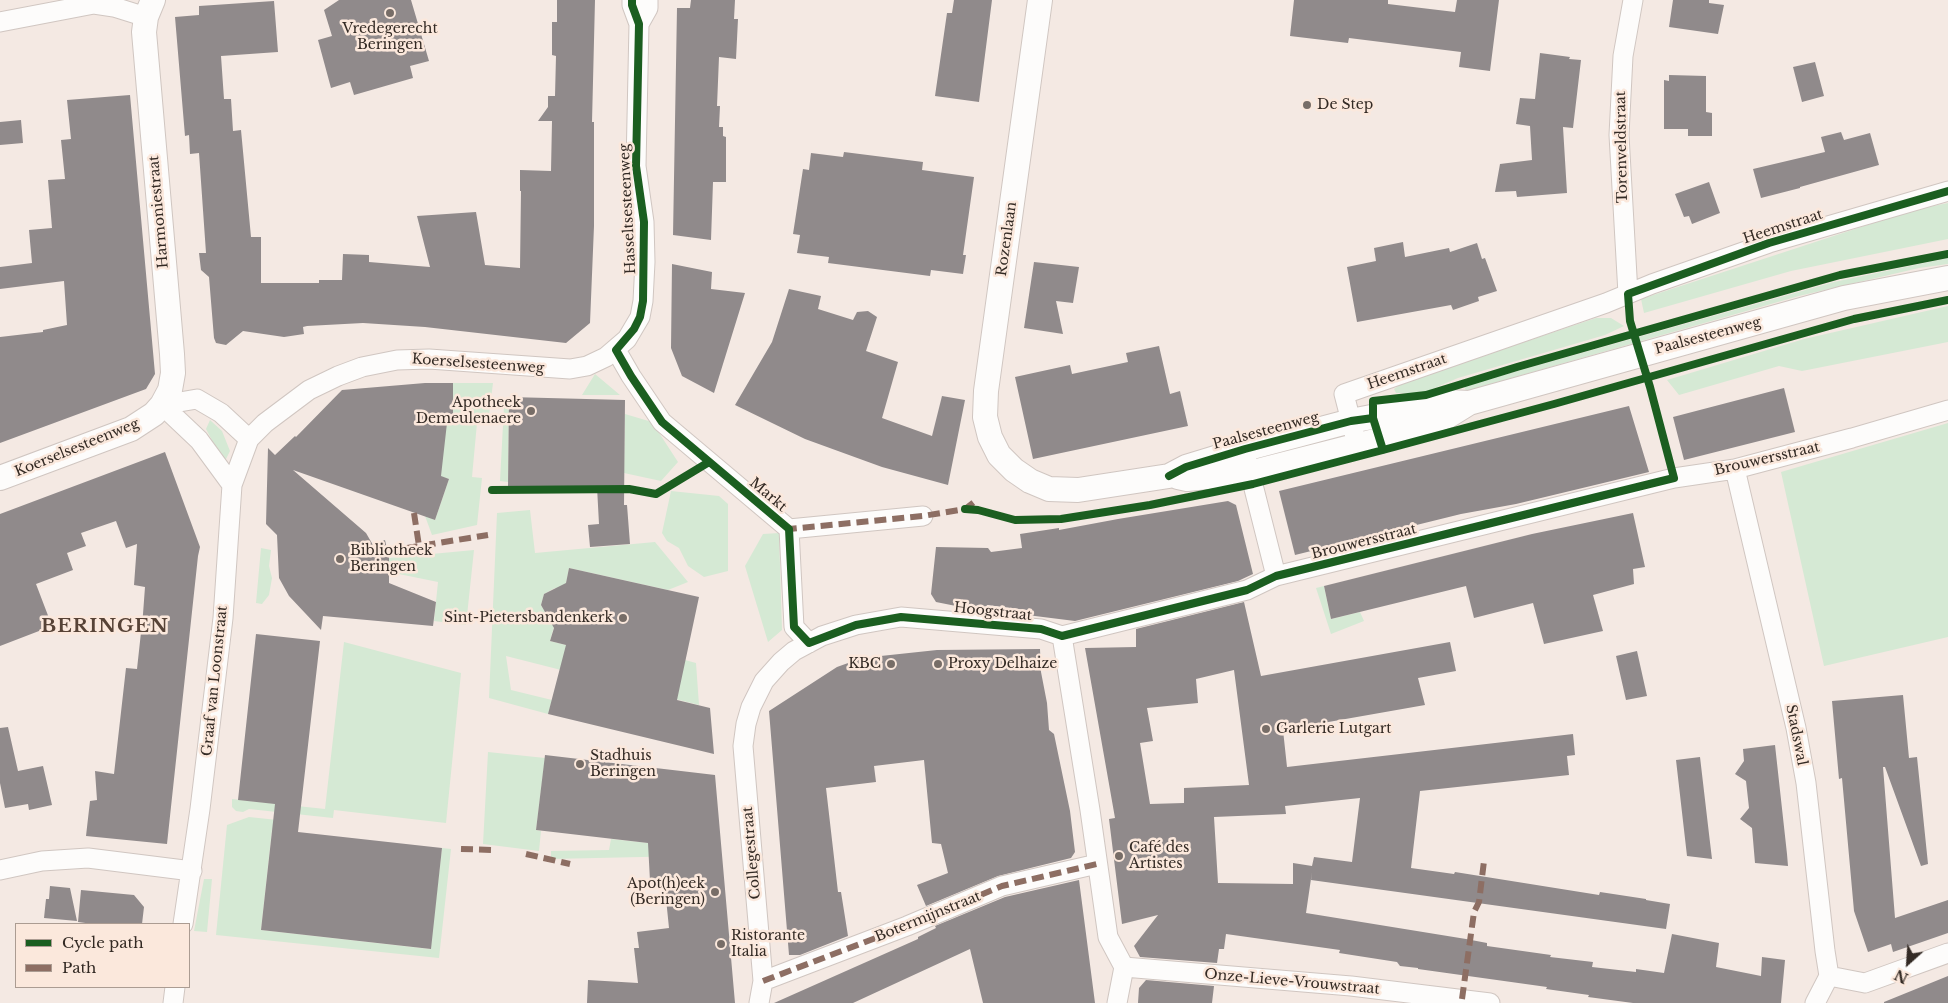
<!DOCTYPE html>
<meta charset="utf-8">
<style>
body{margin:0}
#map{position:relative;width:1948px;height:1003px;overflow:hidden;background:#f4e9e3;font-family:"Libre Baskerville",serif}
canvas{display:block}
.legend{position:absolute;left:15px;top:923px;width:175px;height:65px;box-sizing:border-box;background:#fbe8dc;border:1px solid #ab9c92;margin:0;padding:6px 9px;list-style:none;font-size:15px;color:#332a24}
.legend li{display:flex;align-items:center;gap:10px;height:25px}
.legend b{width:25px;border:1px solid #ab9c92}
.north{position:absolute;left:1883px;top:938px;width:50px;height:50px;-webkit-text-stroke:4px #fbe8dc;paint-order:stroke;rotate:206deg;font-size:14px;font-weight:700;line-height:20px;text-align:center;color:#332a24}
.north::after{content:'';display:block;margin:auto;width:18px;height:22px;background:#332a24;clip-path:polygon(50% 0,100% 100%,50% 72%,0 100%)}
</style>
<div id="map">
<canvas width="1948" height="1003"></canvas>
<ul class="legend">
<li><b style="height:6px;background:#1b5e20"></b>Cycle path</li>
<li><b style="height:6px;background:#8d6e63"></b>Path</li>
</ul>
<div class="north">N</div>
</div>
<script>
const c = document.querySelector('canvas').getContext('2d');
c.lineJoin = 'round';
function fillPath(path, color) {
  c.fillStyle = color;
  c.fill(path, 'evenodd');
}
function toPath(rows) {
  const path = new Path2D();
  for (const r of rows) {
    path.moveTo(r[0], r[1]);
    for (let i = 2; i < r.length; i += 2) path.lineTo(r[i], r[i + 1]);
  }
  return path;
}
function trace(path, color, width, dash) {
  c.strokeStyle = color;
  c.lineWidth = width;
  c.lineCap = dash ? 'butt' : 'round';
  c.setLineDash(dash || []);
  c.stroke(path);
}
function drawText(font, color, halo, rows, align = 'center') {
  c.font = font + ' "Libre Baskerville",serif';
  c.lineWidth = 5;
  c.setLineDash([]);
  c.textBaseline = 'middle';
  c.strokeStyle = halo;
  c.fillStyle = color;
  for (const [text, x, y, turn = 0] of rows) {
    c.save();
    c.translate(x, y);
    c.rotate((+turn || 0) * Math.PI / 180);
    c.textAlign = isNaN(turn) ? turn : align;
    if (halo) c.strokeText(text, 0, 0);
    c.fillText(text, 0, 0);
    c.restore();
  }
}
const green = toPath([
 [1948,203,1948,239,1791,271,1644,313,1641,299,1913,210],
 [1948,258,1948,264,1919,268,1799,296,1466,391,1464,386,1834,282],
 [1948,306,1948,342,1802,371,1779,366,1679,395,1667,380,1804,339],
 [1596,318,1611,318,1624,326,1605,335,1458,378,1423,393,1396,393,1394,389,1402,383],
 [595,374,620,395,582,395],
 [453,383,493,383,488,423,477,423,472,477,482,478,477,525,432,535,425,516,435,520,449,479,438,476,439,423,453,423],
 [504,406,509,406,508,482,500,481],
 [625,414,652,422,678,462,661,481,624,473],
 [210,420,222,431,230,451,224,463,206,429],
 [1948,423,1948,637,1824,666,1781,472],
 [671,491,719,496,728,504,728,571,704,577,688,566,679,548,667,541,662,533],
 [530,510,535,553,655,542,688,582,668,590,569,568,565,589,555,588,544,594,541,605,547,616,556,619,550,641,601,654,685,660,696,663,699,705,506,656,511,690,552,700,548,714,489,698,497,513],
 [779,533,782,630,768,642,745,566,763,534],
 [261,548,271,550,269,566,272,578,269,595,262,604,256,603],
 [474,550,466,625,434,621,438,582,389,572,389,558],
 [1324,586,1331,619,1360,612,1364,621,1331,634,1316,588],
 [344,642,461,673,446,823,334,810,333,818,249,809,243,812,236,811,232,807,232,799,325,809],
 [488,752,545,758,536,830,541,831,539,851,483,844],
 [249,817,287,821,272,830,261,930,430,949,442,848,451,849,439,958,216,935,227,825],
 [611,839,687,847,687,856,551,859,551,851,609,850],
 [204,879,212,879,207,932,194,931]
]);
const building = toPath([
 [339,0,411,0,429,61,410,66,413,78,354,95,350,82,331,88,318,40,332,36,324,10],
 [557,0,595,0,592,122,594,122,594,226,590,323,566,343,425,327,363,323,307,326,303,327,304,334,284,337,243,331,226,345,216,343,214,338,209,277,201,270,199,253,206,253,199,153,190,154,189,135,185,136,175,17,199,15,199,6,274,1,278,52,221,56,224,99,231,99,233,131,241,130,251,237,261,237,261,283,319,283,319,280,342,280,343,254,369,255,369,262,430,267,417,216,476,212,485,265,520,268,521,191,520,191,520,170,551,171,552,121,538,121,548,107,548,96,555,96,556,56,552,55,552,22,557,22],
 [691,0,735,0,734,19,738,19,736,59,719,57,717,106,720,106,719,127,723,127,723,136,726,137,726,182,713,182,711,240,673,235,677,8,690,8],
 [954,0,992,0,979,102,935,96,947,13,952,13],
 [1294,0,1388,0,1388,4,1455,12,1457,0,1499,0,1490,71,1459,67,1461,52,1349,38,1348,43,1290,36],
 [1673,0,1709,0,1709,3,1724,5,1718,34,1669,27],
 [1540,53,1570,57,1569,59,1581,60,1573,128,1563,127,1567,193,1517,197,1516,191,1495,192,1500,164,1532,160,1530,126,1516,124,1520,98,1535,99],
 [1815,62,1824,96,1802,102,1793,67],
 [1669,75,1706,76,1706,112,1712,113,1712,136,1688,136,1688,129,1664,129,1664,80,1669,81],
 [130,95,155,374,146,389,0,443,0,337,43,332,43,330,67,325,64,281,0,289,0,267,32,263,29,230,52,228,48,180,65,179,61,140,71,139,67,100],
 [21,120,23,143,0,145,0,122],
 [1841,132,1844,140,1870,133,1879,165,1800,187,1800,188,1761,198,1753,169,1825,152,1821,137],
 [844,152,923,162,922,170,974,177,963,255,966,255,963,274,931,270,930,276,828,263,829,257,797,253,800,235,793,234,803,169,809,170,811,153,843,157],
 [1709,182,1720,213,1692,224,1689,216,1684,217,1675,194],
 [1403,242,1405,257,1449,248,1450,252,1477,243,1482,259,1485,258,1497,291,1478,297,1479,301,1453,310,1451,305,1357,322,1347,267,1376,261,1374,248],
 [1034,262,1079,267,1073,303,1056,301,1063,334,1024,328],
 [672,264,712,272,711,289,745,293,714,393,682,376,671,348],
 [789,289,821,296,818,309,853,320,857,312,868,311,877,317,866,351,898,362,882,418,932,436,942,396,965,400,948,485,882,467,805,439,735,405,772,342],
 [1159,346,1170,394,1180,391,1188,426,1033,459,1015,377,1070,365,1072,374,1128,362,1126,353],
 [425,383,453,383,453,423,447,423,441,476,449,479,435,520,293,470,366,533,373,545,385,540,389,558,389,583,436,602,433,626,323,616,321,630,289,596,279,578,277,535,266,524,268,448,275,455,295,436,296,437,342,390],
 [1784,388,1795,432,1684,460,1673,417],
 [509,397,625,400,624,505,627,505,630,544,590,547,588,525,599,524,597,487,508,486],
 [1629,406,1649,472,1516,504,1461,514,1295,555,1279,491],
 [165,452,200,547,198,556,167,844,86,836,90,801,97,800,95,771,114,774,126,668,137,669,143,614,145,587,134,585,137,544,126,548,116,521,81,533,86,546,67,553,73,570,36,584,52,626,0,646,0,514],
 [1228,501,1236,505,1253,574,1238,581,1075,621,1027,615,1027,610,987,605,987,608,966,605,966,608,936,602,931,594,936,547,988,548,991,552,1022,548,1020,534,1059,528,1059,530,1118,519],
 [1633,513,1645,567,1633,569,1634,584,1593,595,1603,631,1544,644,1533,603,1474,618,1466,586,1331,619,1324,586,1532,534],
 [569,568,699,597,677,700,710,708,714,754,548,714,566,645,550,641,554,628,541,605,544,594,566,583],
 [1244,602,1261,676,1450,642,1456,671,1418,678,1425,705,1283,730,1287,767,1573,734,1575,755,1567,756,1569,775,1420,791,1411,868,1454,874,1455,872,1599,895,1600,892,1646,899,1646,900,1670,904,1666,929,1311,880,1312,872,1306,913,1466,939,1487,943,1487,946,1551,955,1550,957,1593,962,1592,967,1636,972,1636,969,1664,973,1672,934,1719,943,1716,967,1761,976,1762,957,1785,960,1781,1003,1633,1003,1588,997,1589,995,1546,989,1547,987,1418,969,1418,968,1400,966,1397,962,1339,953,1340,950,1226,934,1224,949,1219,949,1217,963,1140,957,1134,946,1158,915,1122,924,1109,819,1115,818,1085,648,1136,647,1136,629],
 [1234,670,1249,785,1184,788,1184,803,1150,804,1140,743,1153,741,1147,708,1198,703,1196,679],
 [1360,798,1352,862,1314,857,1312,866,1293,863,1293,884,1218,883,1214,817,1286,814,1285,806],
 [256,634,320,641,298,832,442,848,431,949,261,930,275,804,238,800],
 [1040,649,1041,672,1047,703,1049,730,1054,734,1070,811,1075,852,1071,858,998,876,926,906,917,885,948,873,941,844,932,843,924,760,874,766,876,782,826,788,838,892,841,892,848,936,800,955,789,955,769,711,837,667,862,658,937,650],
 [1637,651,1647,696,1626,700,1616,656],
 [1903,695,1909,758,1917,757,1928,864,1921,866,1885,767,1883,767,1895,918,1948,900,1948,933,1893,952,1891,944,1868,952,1854,911,1842,778,1839,779,1832,701],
 [8,727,18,771,43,766,52,805,29,810,28,804,5,808,0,783,0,728],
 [1775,745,1787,854,1788,866,1755,863,1752,828,1740,819,1749,808,1746,781,1735,774,1744,761,1743,749],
 [545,755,715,775,735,1003,587,1003,588,980,638,983,634,948,639,948,637,932,669,928,664,879,650,881,648,843,536,830],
 [1700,757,1709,834,1712,859,1687,856,1676,760],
 [1079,880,1095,1003,983,1003,970,949,853,1003,774,1003,918,939,918,937,936,928,935,926,1005,897],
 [50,886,70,888,77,921,44,918,46,899,49,899],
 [81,890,134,895,144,907,142,924,93,924,78,922],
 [1948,976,1948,1003,1884,1003,1884,1002],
 [1146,980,1214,986,1212,1003,1138,1003,1139,988]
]);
const minor = toPath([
 [0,22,94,4,114,7,146,17],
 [639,24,648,8,648,0],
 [1628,294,1619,135,1623,56,1633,0],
 [616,350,631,376,662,422,789,529,923,516],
 [162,405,199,440,232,485],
 [162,405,197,399,221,413,249,439],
 [1354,433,1344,394,1606,303,1652,284,1769,243,1948,191],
 [1247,461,1276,576],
 [1735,469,1796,728,1806,783,1825,951,1829,976,1815,1003],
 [789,529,794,627,809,643],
 [1062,636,1247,590,1276,576,1674,478,1735,469,1852,438,1948,410],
 [1062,636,1090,810,1108,937,1124,967],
 [0,870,42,861,88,858,192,871],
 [183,924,200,809,223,618,232,485,249,439,265,423,309,390,338,376,362,367,397,360,429,359,570,369,587,366,606,357,627,339,640,317,643,301,645,262,644,222,636,166,639,24,632,5,632,0],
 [1124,967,1351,986,1490,1003],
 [1829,976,1865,983,1948,953],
 [763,981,907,926,1002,886,1097,864],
 [173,1003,175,987],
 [759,1003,763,981,743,746,746,724,751,707,764,681,781,662,794,651,822,636,856,625,901,617,1041,629,1062,636],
 [1117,1003,1124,967]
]);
const tertiary = toPath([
 [1040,0,986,391,985,417,990,437,999,455,1014,470,1030,481,1049,489,1078,490,1169,476,1186,467,1245,449,1351,421,1448,402,1469,403],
 [1178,477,1187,479,1250,473,1379,440,1448,416,1469,403,1844,298,1948,278],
 [0,478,131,429,154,414,162,405,170,390,173,373,172,354,144,32,146,17,153,0]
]);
const quiet = toPath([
 [414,513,419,546],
 [786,526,789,529,923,516,965,509,974,502],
 [388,551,488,535],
 [461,849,495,850],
 [526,854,570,864],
 [763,981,907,926,1002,886,1097,864],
 [1462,999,1474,912,1479,902,1484,861]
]);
const cycleway = toPath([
 [632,0,632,5,639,24,636,166,644,222,643,301,640,317,634,329,616,350,631,376,662,422,789,529,794,627,809,643,856,625,901,617,1041,629,1062,636,1247,590,1276,576,1674,478,1650,387,1630,321,1628,294,1769,243,1948,191],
 [1383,450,1554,404,1854,319,1948,300],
 [1169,476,1186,467,1245,449,1351,421,1373,418],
 [492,490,629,489,656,494,709,462],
 [965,509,978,510,1015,520,1061,519,1150,505,1253,484,1383,450,1373,418,1373,401,1426,395,1517,367,1840,275,1948,254]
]);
const markers = [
 [390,13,5,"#776d67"],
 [1307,105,5,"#776d67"],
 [531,411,5,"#776d67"],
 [340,559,5,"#776d67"],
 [623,618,5,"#776d67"],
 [891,664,5,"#776d67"],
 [938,664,5,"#776d67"],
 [1266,729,5,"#776d67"],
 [580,764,5,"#776d67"],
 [1119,856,5,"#776d67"],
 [715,892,5,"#776d67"],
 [721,944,5,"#776d67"]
];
const poiNames = [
 ["Vredegerecht",390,29,"center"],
 ["Beringen",390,45,"center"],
 ["De Step",1317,105],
 ["Apotheek",521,403,"right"],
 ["Demeulenaere",521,419,"right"],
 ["Bibliotheek",350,551],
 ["Beringen",350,567],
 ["Sint-Pietersbandenkerk",613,618,"right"],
 ["KBC",881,664,"right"],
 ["Proxy Delhaize",948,664],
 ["Garlerie Lutgart",1276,729],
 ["Stadhuis",590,756],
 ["Beringen",590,772],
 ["Café des",1129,848],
 ["Artistes",1129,864],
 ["Apot(h)eek",705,884,"right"],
 ["(Beringen)",705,900,"right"],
 ["Ristorante",731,936],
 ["Italia",731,952]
];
const streetNames = [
 ["Torenveldstraat",1622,147,-91],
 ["Hasseltsesteenweg",628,209,-93],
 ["Harmoniestraat",159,212,-95],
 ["Heemstraat",1783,227,-18],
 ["Rozenlaan",1007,239,-82],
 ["Paalsesteenweg",1708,336,-15],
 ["Koerselsesteenweg",478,364,4],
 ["Heemstraat",1407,372,-19],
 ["Paalsesteenweg",1266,431,-15],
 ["Koerselsesteenweg",77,448,-22],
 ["Brouwersstraat",1767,459,-13],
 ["Markt",768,495,40],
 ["Brouwersstraat",1364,542,-14],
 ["Hoogstraat",993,612,6],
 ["Graaf van Loonstraat",215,681,-84],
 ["Stadswal",1796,735,79],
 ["Collegestraat",752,853,-95],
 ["Botermijnstraat",928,917,-22],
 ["Onze-Lieve-Vrouwstraat",1292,982,5]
];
const districtNames = [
 ["BERINGEN",105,627]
];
fillPath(green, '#d5e9d4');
fillPath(building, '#908a8b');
trace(minor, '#d0c6c1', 21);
trace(tertiary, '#d0c6c1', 26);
trace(minor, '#fdfcfb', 19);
trace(tertiary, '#fdfcfb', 24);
trace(quiet, '#8d6e63', 6, [12, 6]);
trace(cycleway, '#1b5e20', 8);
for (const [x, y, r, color] of markers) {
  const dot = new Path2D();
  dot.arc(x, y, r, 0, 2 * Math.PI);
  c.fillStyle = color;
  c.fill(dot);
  trace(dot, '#fbe8dc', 2);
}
drawText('14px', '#332a24', '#fbe8dc', poiNames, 'left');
drawText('14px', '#332a24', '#fbe8dc', streetNames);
c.letterSpacing = '1px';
drawText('bold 19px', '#574337', '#fbe8dc', districtNames);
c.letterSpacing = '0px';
</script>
